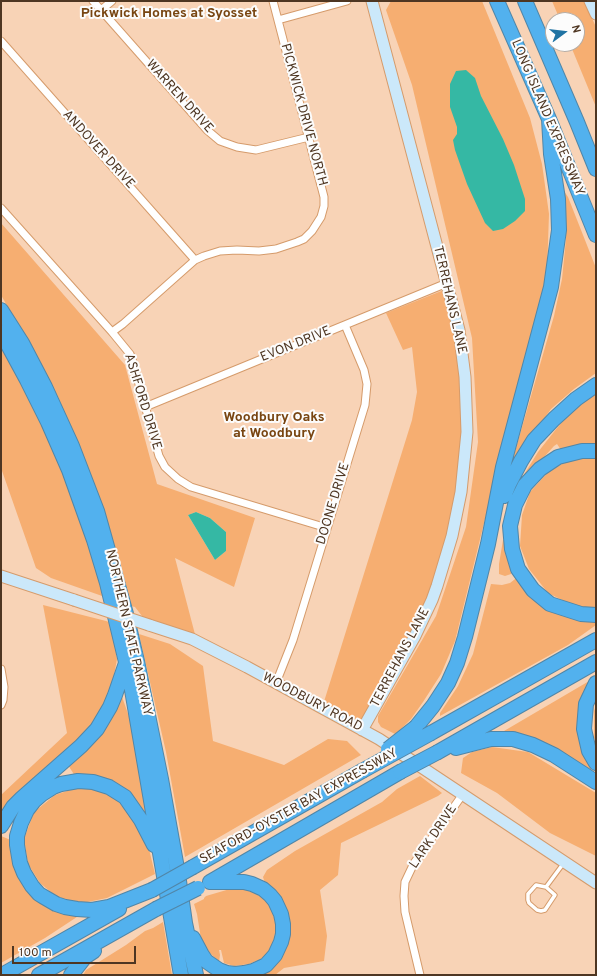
<!DOCTYPE html>
<style>
body{margin:0}
#map{position:relative;width:597px;height:976px;overflow:hidden;background:#f8d3b6;font-family:Overpass,sans-serif}
canvas{display:block}
.frame{position:absolute;inset:0;border:2px solid #4e3622;pointer-events:none}
.north{position:absolute;left:545px;top:12px;width:40px;height:40px;box-sizing:border-box;background:#fcfcfc;border:1px solid #b6ada5;border-radius:50%;rotate:75deg;font-size:11px;font-weight:700;line-height:16px;text-align:center;color:#4e3622}
.north::after{content:'';display:block;margin:auto;width:14px;height:18px;background:#2073a3;clip-path:polygon(50% 0,100% 100%,50% 72%,0 100%)}
.scale{position:absolute;left:12px;top:946px;width:124px;height:18px;box-sizing:border-box;border:2px solid #4e3622;border-top:0;padding-left:5px;font-size:12px;line-height:14px;white-space:nowrap;color:#4e3622;-webkit-text-stroke:3px #fcfcfc;paint-order:stroke}
</style>
<div id="map">
<canvas width="597" height="976"></canvas>
<div class="frame"></div>
<div class="north">N</div>
<div class="scale">100 m</div>
</div>
<script>
const c = document.querySelector('canvas').getContext('2d');
c.lineJoin = 'round';
function fillPath(path, color) {
  c.fillStyle = color;
  c.fill(path, 'evenodd');
}
function toPath(rows) {
  const path = new Path2D();
  for (const r of rows) {
    path.moveTo(r[0], r[1]);
    for (let i = 2; i < r.length; i += 2) path.lineTo(r[i], r[i + 1]);
  }
  return path;
}
function trace(path, color, width, dash) {
  c.strokeStyle = color;
  c.lineWidth = width;
  c.lineCap = dash ? 'butt' : 'round';
  c.setLineDash(dash || []);
  c.stroke(path);
}
function drawText(font, color, halo, rows, align = 'center') {
  c.font = font + ' Overpass,sans-serif';
  c.lineWidth = 4;
  c.setLineDash([]);
  c.textBaseline = 'middle';
  c.strokeStyle = halo;
  c.fillStyle = color;
  for (const [text, x, y, turn = 0] of rows) {
    c.save();
    c.translate(x, y);
    c.rotate((+turn || 0) * Math.PI / 180);
    c.textAlign = isNaN(turn) ? turn : align;
    if (halo) c.strokeText(text, 0, 0);
    c.fillText(text, 0, 0);
    c.restore();
  }
}
const green = toPath([
 [391,1,482,1,530,118,542,164,549,214,547,272,539,311,504,448,485,519,455,641,441,674,423,702,411,719,399,731,395,734,381,727,378,722,378,716,436,616,466,527,478,442,472,338,412,85,386,10],
 [552,1,584,1,596,27,596,107,570,44,577,44,577,20,560,20],
 [564,191,568,197,596,268,596,373,574,389,551,409,531,437,514,462,512,462,554,316,562,279,566,239,562,195],
 [1,223,125,365,157,484,255,518,234,587,175,558,197,642,149,625,135,607,131,606,120,561,89,472,58,397,1,295],
 [196,512,210,518,226,532,226,551,215,560,188,515],
 [444,290,455,330,462,378,463,430,458,495,431,590,386,686,362,730,322,708,412,420,417,392,412,347,403,350,386,313],
 [1,344,44,426,83,521,105,597,51,578,36,568,1,468,1,414,2,413,1,412],
 [596,392,596,446,561,450,557,444,554,446,527,476,520,481,538,452,557,428,570,413],
 [596,456,596,609,574,606,548,593,529,569,520,546,522,515,530,492,549,471,571,459],
 [503,540,509,541,514,568,511,574,505,576,499,574,499,564],
 [519,576,529,591,596,621,596,625,568,645,440,716,440,713,458,686,473,654,491,584,502,585,510,583],
 [43,605,106,621,112,623,117,659,112,687,99,717,1,820,1,795,67,733],
 [139,634,170,644,203,666,213,741,284,765,328,739,347,741,361,755,185,857,166,752],
 [596,677,584,704,593,763,590,771,505,734,504,731],
 [121,694,132,725,151,832,138,805,75,776,68,765],
 [596,705,596,741,594,738,594,711],
 [492,747,528,752,596,793,596,856,550,833,497,793,461,773,463,758,472,752],
 [420,776,442,793,438,796,341,843,338,875,320,890,327,936,324,961,284,968,275,975,260,975,286,947,263,877,267,870,295,851,382,802,397,789],
 [79,787,96,790,114,797,134,819,149,849,155,874,107,898,83,903,58,898,40,883,28,864,24,839,34,812,55,795],
 [1,836,13,841,23,882,80,915,45,938,1,963],
 [230,889,247,889,262,897,272,907,276,928,273,945,265,957,249,964,234,966,224,963,221,950,219,950,220,955,219,962,210,953,201,939,197,914,194,904,204,899,204,898,206,896],
 [163,922,172,975,83,975,86,970,126,945,145,931,153,928]
]);
const water = toPath([
 [466,70,475,78,481,96,503,139,514,165,525,199,525,211,515,221,503,229,493,231,485,223,467,184,455,150,453,140,457,134,457,127,450,107,450,84,456,71],
 [196,512,210,518,226,532,226,551,215,560,188,515]
]);
const lane = toPath([
 [546,887,536,885,528,894,528,900,529,903,537,910,541,911,545,910,555,895,546,887,563,864]
]);
const street = toPath([
 [93,1,207,130,220,141,237,147,256,150,309,137],
 [101,10,112,1],
 [278,20,347,1],
 [1,41,195,260],
 [1,208,112,332,130,354,132,359,159,456,165,467,178,479,191,487,327,528],
 [112,332,123,324,195,260,204,256,220,251,237,250,259,251,276,249,297,242,304,239,312,231,321,217,324,206,324,197,273,1],
 [145,407,447,283],
 [1,669,4,687,3,700,1,705],
 [276,683,293,640,365,405,367,384,364,370,345,325],
 [420,975,405,912,404,896,405,882,414,863,463,794]
]);
const secondary = toPath([
 [590,1,596,14],
 [1,576,74,600],
 [149,625,192,639,247,667,379,739,596,883],
 [362,730,415,636,432,600,437,586,452,536,461,492,467,432,465,377,459,330,372,1]
]);
const highway = toPath([
 [497,1,549,119,596,235],
 [525,1,577,122,596,169],
 [1,310,22,343,45,387,72,446,97,511,126,614,137,661,161,779,178,874,185,923,196,975],
 [1,332,27,380,48,422,69,470,94,540,107,583,126,662,132,690,181,975],
 [596,451,582,451,558,457,540,469,525,485,515,505,510,526,512,549,518,569,533,590,550,604,581,614,596,615],
 [504,496,509,484,521,461,534,440,554,419,576,399,596,385],
 [596,683,586,704,584,729,589,751,596,763],
 [416,727,433,706,448,683,457,663,465,637,488,544,503,467,551,287,559,230,558,199,551,154,549,119],
 [431,733,596,640],
 [456,748,491,739,513,739,533,745,554,755,596,782],
 [438,752,596,662],
 [1,826,13,807,22,798,81,746,97,729,110,707,115,695,126,663],
 [193,867,362,771],
 [210,882,400,772],
 [152,890,109,907,92,910,77,909,65,907,56,904,44,897,39,894,32,886,24,873,20,863,17,845,17,836,21,823,27,810,34,801,42,794,53,787,61,784,78,781,93,782,109,787,125,797,141,820,154,845],
 [193,938,202,955,206,961,219,970,227,973,235,974,244,973,253,971,266,965,275,955,281,942,283,934,283,924,281,914,275,901,270,895,263,889,252,884,244,882,210,882],
 [2,975,119,909],
 [39,975,156,909],
 [71,975,85,957,94,951]
]);
const secondaryBridge = toPath([
 [74,600,149,625]
]);
const highwayBridge = toPath([
 [388,749,416,727],
 [362,771,431,733],
 [400,772,438,752],
 [152,890,193,867],
 [156,909,198,888]
]);
const streetNames = [
 ["WARREN DRIVE",179,97,48],
 ["PICKWICK DRIVE NORTH",303,115,75],
 ["LONG ISLAND EXPRESSWAY",547,118,67],
 ["ANDOVER DRIVE",98,150,48],
 ["TERREHANS LANE",449,300,77],
 ["EVON DRIVE",296,345,-22],
 ["ASHFORD DRIVE",142,402,73],
 ["DOONE DRIVE",334,504,-73],
 ["NORTHERN STATE PARKWAY",128,633,77],
 ["TERREHANS LANE",401,658,-62],
 ["WOODBURY ROAD",312,703,28],
 ["SEAFORD-OYSTER BAY EXPRESSWAY",299,807,-29],
 ["LARK DRIVE",434,837,-56]
];
const neighbourhoodNames = [
 ["Pickwick Homes at Syosset",169,14],
 ["Woodbury Oaks",274,418],
 ["at Woodbury",274,434]
];
fillPath(green, '#f6ae71');
fillPath(water, '#35b8a4');
trace(lane, '#d59b6b', 5.5);
trace(street, '#d59b6b', 9);
trace(secondary, '#d59b6b', 13);
trace(highway, '#5186a7', 16);
trace(lane, '#fff', 3.5);
trace(street, '#fff', 7);
trace(secondary, '#cbe8fa', 11);
trace(highway, '#52b1ee', 14);
trace(secondaryBridge, '#d59b6b', 13, []);
trace(highwayBridge, '#5186a7', 16, []);
trace(secondaryBridge, '#cbe8fa', 11);
trace(highwayBridge, '#52b1ee', 14);
drawText('13px', '#4e3622', '#fcfcfc', streetNames);
drawText('bold 14px', '#784511', '#fcfcfc', neighbourhoodNames);
</script>
